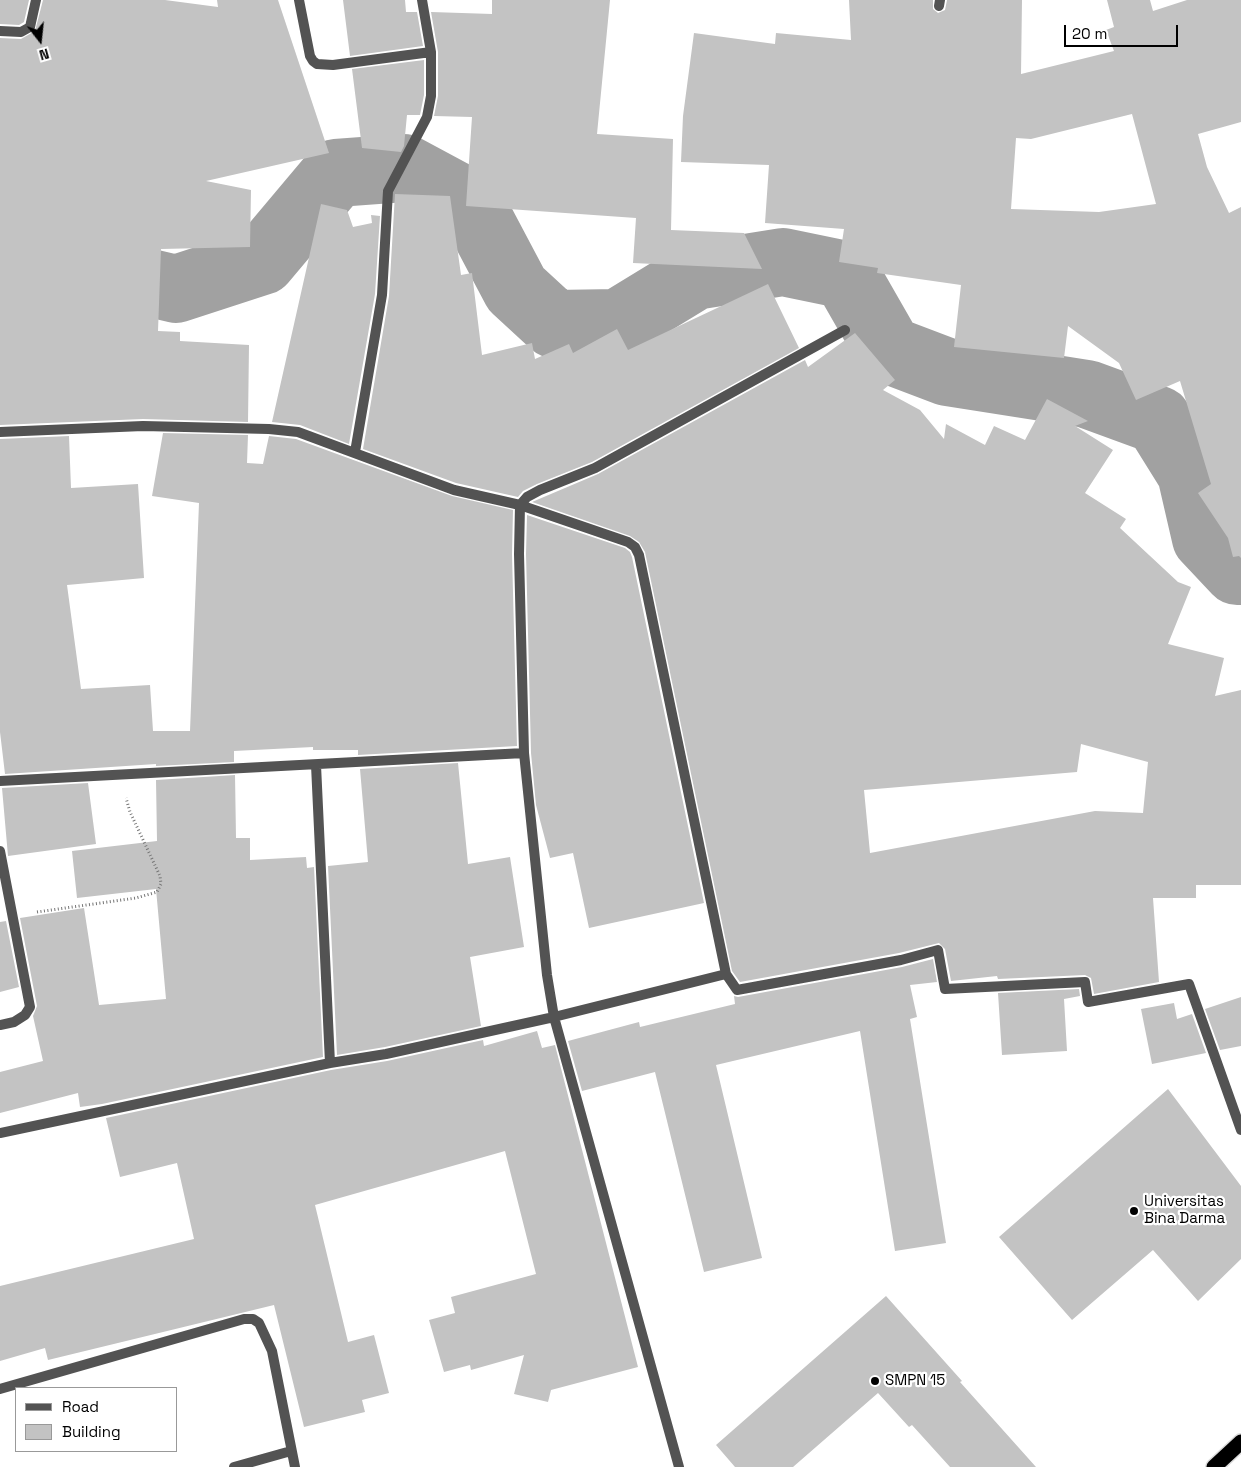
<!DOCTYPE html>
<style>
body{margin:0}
#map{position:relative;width:1241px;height:1467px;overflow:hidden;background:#fff;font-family:"Space Grotesk",sans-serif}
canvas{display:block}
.legend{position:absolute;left:15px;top:1387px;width:162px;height:65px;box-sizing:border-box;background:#fff;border:1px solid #999;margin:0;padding:6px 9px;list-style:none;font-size:15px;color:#000}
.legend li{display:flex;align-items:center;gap:10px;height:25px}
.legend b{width:25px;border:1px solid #999}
.north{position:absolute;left:15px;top:15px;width:50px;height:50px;-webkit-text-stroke:4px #fff;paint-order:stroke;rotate:164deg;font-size:14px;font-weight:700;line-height:20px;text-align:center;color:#000}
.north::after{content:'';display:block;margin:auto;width:18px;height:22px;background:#000;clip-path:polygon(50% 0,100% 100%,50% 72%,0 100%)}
.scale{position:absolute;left:1064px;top:25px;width:114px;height:22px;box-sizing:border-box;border:2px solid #000;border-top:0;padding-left:6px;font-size:15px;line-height:18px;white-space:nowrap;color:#000;-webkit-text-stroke:4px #fff;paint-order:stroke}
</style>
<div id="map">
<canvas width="1241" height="1467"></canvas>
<ul class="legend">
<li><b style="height:6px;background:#535353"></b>Road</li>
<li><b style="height:14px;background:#c3c3c3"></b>Building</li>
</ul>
<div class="north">N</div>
<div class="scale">20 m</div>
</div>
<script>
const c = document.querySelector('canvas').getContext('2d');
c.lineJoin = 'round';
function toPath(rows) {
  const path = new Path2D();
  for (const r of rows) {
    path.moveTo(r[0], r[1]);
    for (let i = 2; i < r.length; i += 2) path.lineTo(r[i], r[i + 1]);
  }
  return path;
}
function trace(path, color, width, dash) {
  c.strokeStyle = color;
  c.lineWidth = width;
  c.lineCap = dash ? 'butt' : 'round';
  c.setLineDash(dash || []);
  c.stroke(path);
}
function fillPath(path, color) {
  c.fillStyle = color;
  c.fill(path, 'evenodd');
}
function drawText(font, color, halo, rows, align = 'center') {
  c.font = font + ' "Space Grotesk",sans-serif';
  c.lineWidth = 4.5;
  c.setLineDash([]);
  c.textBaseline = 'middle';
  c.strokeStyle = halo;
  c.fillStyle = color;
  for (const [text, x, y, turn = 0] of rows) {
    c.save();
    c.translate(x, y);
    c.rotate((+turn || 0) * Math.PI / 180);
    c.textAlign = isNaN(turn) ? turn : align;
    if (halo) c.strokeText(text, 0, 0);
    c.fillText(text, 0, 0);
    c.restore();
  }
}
const river = toPath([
 [0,250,104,272,176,289,262,261,336,173,404,168,471,204,516,289,554,324,618,323,695,276,783,262,846,275,889,350,947,372,1087,394,1158,420,1191,473,1206,538,1237,571,1241,571]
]);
const building = toPath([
 [0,0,29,0,24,22,19,25,0,24],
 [43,0,165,0,218,7,217,0,278,0,329,153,206,181,251,190,250,247,161,249,158,331,180,332,180,341,249,345,248,422,143,419,0,425,0,38,21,39,35,31],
 [343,0,405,0,406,12,417,12,423,46,350,56],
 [492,0,610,0,597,134,673,139,671,230,744,233,762,269,633,263,636,218,466,206,472,117,434,116,438,96,438,52,431,12,492,14],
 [849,0,933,0,933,9,938,13,945,10,947,0,1022,0,1021,74,1114,51,1106,30,1114,27,1107,0,1150,0,1153,11,1187,0,1241,0,1241,122,1198,134,1207,167,1229,213,1241,207,1241,558,1239,556,1233,557,1228,538,1198,493,1211,484,1180,381,1136,400,1119,363,1068,326,1064,358,954,347,961,285,877,273,878,268,839,262,844,229,765,223,769,165,681,162,683,116,694,33,775,44,776,33,851,40],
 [1132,114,1156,204,1099,212,1011,209,1016,138,1031,139],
 [424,60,424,95,420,115,407,115,404,146,401,152,362,148,352,69],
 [395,194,450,196,461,275,472,273,482,355,532,343,535,359,569,344,573,353,617,329,628,350,768,284,799,348,592,462,537,484,523,491,518,497,456,483,363,449,389,296],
 [321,204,347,210,353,227,372,223,371,215,380,216,375,294,349,444,300,425,272,422],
 [855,333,895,380,883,390,920,410,944,439,946,424,985,445,994,426,1025,440,1047,399,1088,421,1075,426,1113,450,1085,493,1126,519,1120,528,1178,582,1191,587,1168,644,1224,658,1215,696,1241,690,1241,885,1196,885,1196,898,1153,898,1159,982,1094,994,1091,978,1085,975,998,979,997,976,951,981,945,949,939,943,899,953,740,982,732,971,645,552,639,542,630,536,532,502,598,474,805,360,808,367],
 [1081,744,1148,762,1143,813,1095,811,870,853,864,790,1077,772],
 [163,433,248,435,247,463,263,464,269,436,296,439,452,496,513,510,512,554,517,746,358,755,358,750,313,750,313,747,234,751,234,762,156,766,156,764,5,774,0,732,0,439,69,436,71,488,138,484,144,578,67,585,81,689,150,685,153,731,190,731,199,503,152,496],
 [527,515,625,548,630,552,632,557,704,903,589,928,573,853,550,858,536,805,531,753,526,554],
 [458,763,468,864,510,857,524,947,470,957,481,1026,385,1047,337,1055,328,866,368,862,360,769],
 [235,775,236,838,250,838,250,860,306,857,307,868,314,867,323,1057,102,1104,80,1107,78,1093,0,1113,0,1072,43,1061,33,1016,37,1006,20,918,84,908,99,1005,166,999,156,889,77,898,72,851,157,841,156,780],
 [88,783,96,844,8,856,2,788],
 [6,921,19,987,0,992,0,922],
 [933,959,937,982,910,985,917,1017,910,1019,946,1243,895,1251,860,1031,716,1065,762,1258,704,1272,655,1072,582,1091,568,1041,639,1022,640,1027,735,1004,734,996,738,997,902,967],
 [1079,989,1080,996,1064,999,1067,1051,1002,1055,998,993],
 [1241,997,1241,1046,1220,1050,1205,1009],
 [1174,1003,1177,1019,1192,1014,1206,1053,1152,1064,1141,1009],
 [537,1031,542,1048,555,1045,638,1367,551,1390,548,1402,514,1394,524,1355,471,1370,470,1365,444,1372,429,1320,455,1313,451,1297,536,1274,505,1151,315,1205,348,1342,374,1335,389,1393,362,1400,365,1412,304,1427,274,1305,48,1360,45,1348,0,1361,0,1286,194,1239,177,1163,120,1177,106,1118,331,1070,387,1061,483,1040,484,1046],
 [1168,1089,1241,1186,1241,1259,1198,1301,1153,1250,1072,1320,999,1237],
 [886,1296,962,1381,960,1382,1036,1467,950,1467,912,1425,909,1427,878,1393,793,1467,735,1467,716,1445]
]);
const path = toPath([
 [37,912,136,898,157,892,161,884,160,876,130,812,126,798]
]);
const street = toPath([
 [299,0,310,56,313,61,317,64,333,65,431,52],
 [939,6,940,0],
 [0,31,21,32,30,27,36,0],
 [0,432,143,426,269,429,298,432,454,490,520,505,628,542,635,547,639,555,726,974,554,1017,386,1054,330,1063,0,1133],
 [355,452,382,295,388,191,427,117,431,96,431,52,422,0],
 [316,765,330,1063],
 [0,781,524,753],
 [0,851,30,1007,25,1015,14,1022,0,1025],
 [726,974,737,990,901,960,938,950,945,989,1085,982,1088,1002,1189,984,1241,1130],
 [0,1389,244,1319,253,1319,259,1323,272,1351,295,1467],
 [234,1467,291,1451],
 [679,1467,554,1017,547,975,524,753,519,554,520,505,527,497,540,490,595,468,845,330]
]);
const highway = toPath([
 [1214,1467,1241,1442]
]);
const markers = [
 [1134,1211,5,"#000"],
 [875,1381,5,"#000"]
];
const poiNames = [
 ["Universitas",1144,1202],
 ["Bina Darma",1144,1219],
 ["SMPN 15",885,1381]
];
trace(river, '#a1a1a1', 68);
fillPath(building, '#c3c3c3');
trace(highway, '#dbdbdb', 18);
trace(path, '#757575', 3, [1, 2.5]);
trace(street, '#535353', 10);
trace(highway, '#000', 15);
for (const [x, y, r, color] of markers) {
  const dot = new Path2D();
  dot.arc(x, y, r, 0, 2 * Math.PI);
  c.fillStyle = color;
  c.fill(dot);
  trace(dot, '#fff', 2);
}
drawText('15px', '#000', '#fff', poiNames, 'left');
</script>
